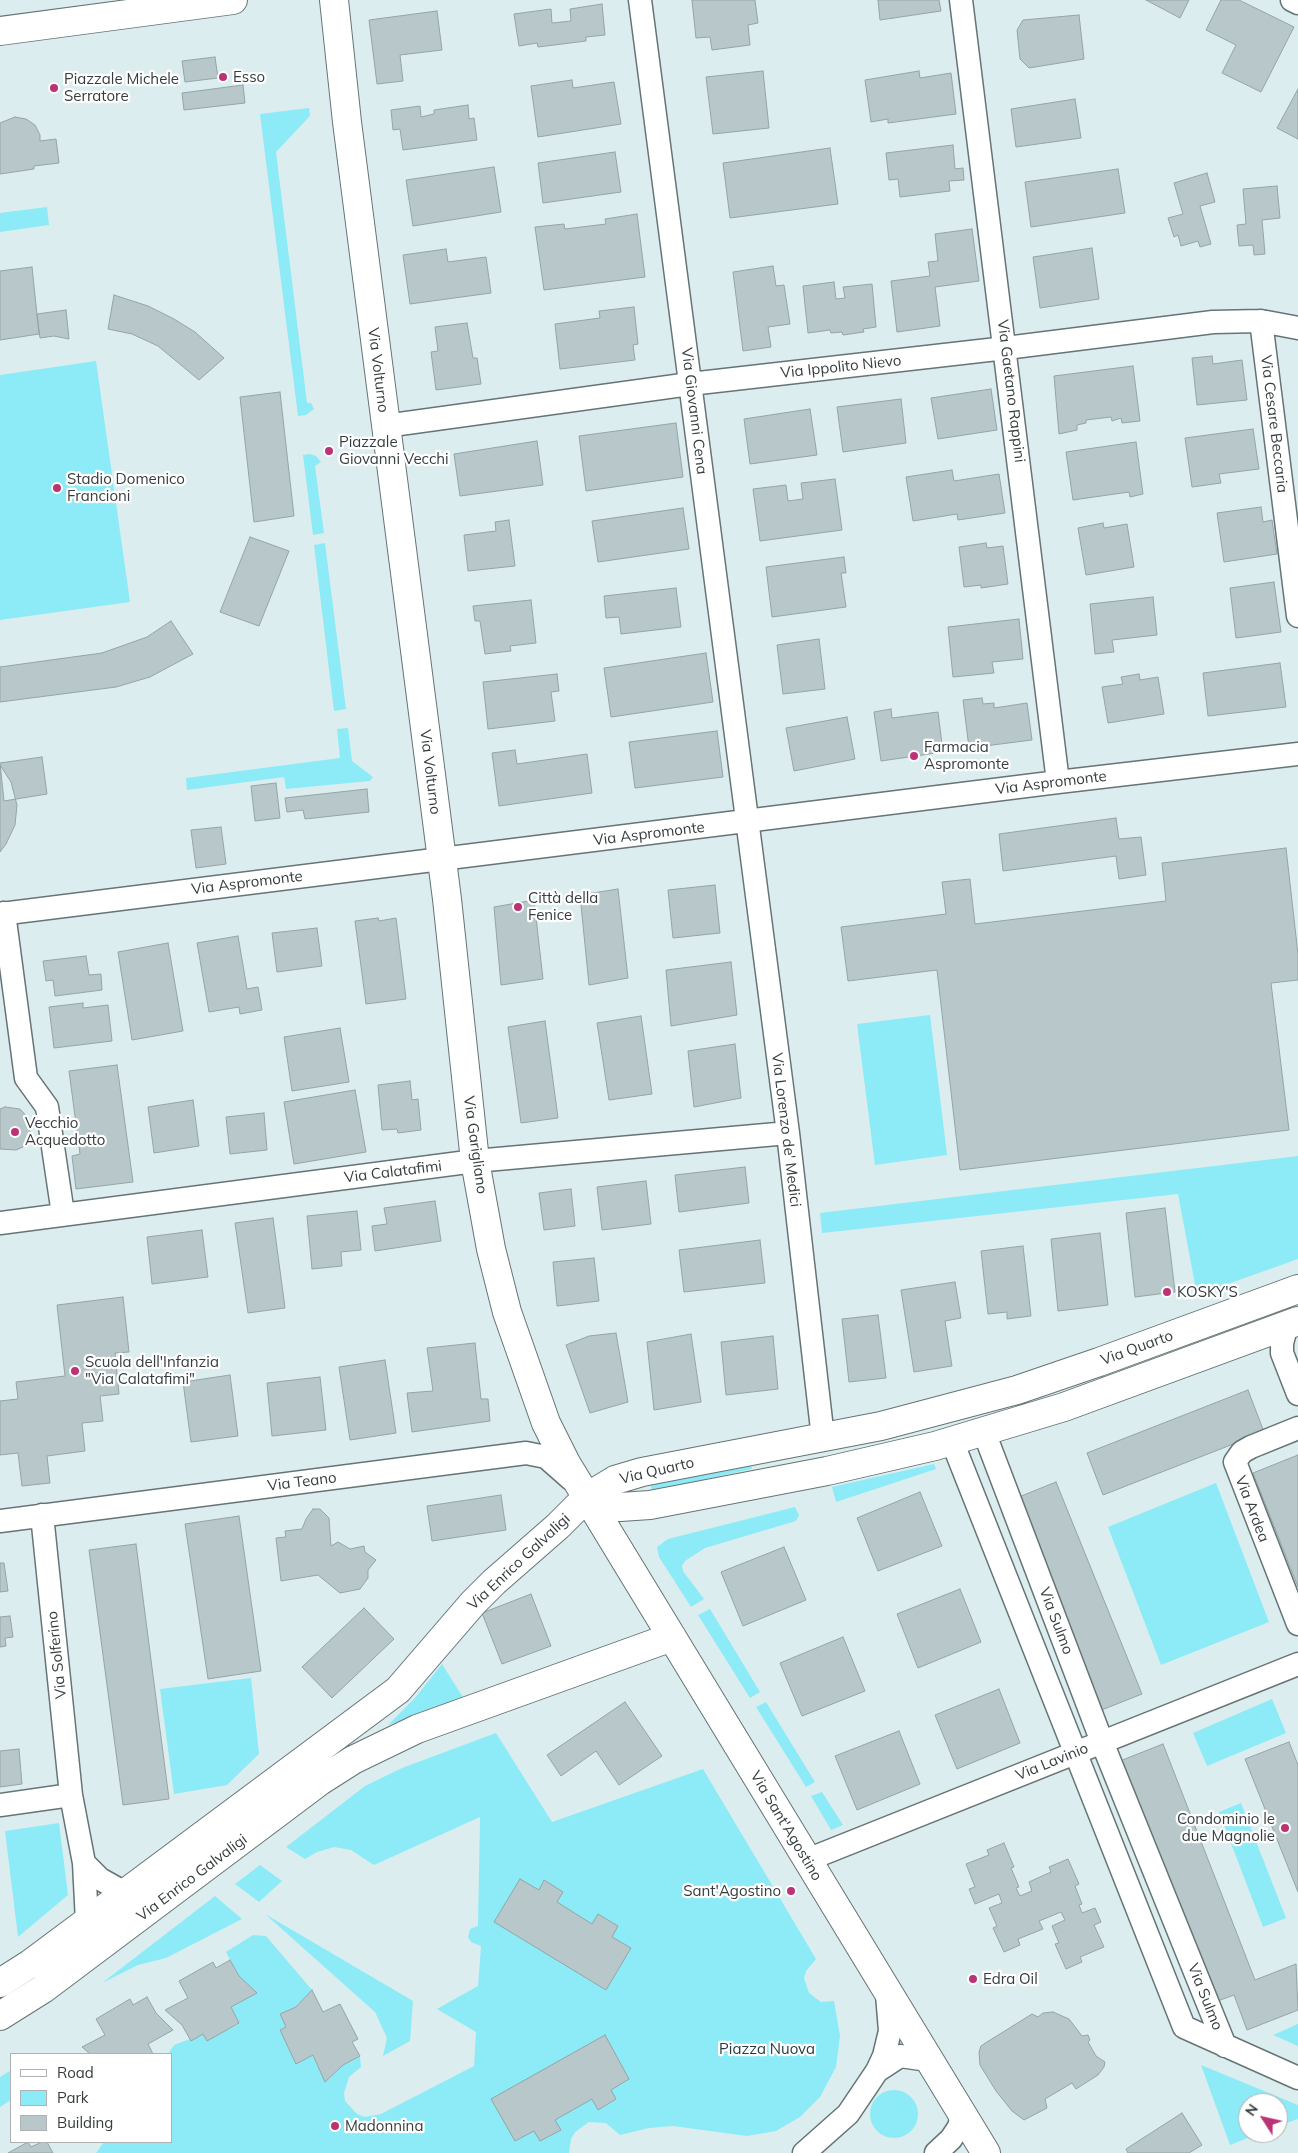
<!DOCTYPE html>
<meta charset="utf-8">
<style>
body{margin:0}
#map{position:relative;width:1298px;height:2153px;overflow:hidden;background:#dcedef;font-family:Mulish,sans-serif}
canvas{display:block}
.legend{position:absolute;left:10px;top:2053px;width:162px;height:90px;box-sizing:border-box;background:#fff;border:1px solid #afb1b2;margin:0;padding:6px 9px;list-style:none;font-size:15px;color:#363d3e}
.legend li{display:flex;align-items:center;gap:10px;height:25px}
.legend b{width:25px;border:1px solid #afb1b2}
.north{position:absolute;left:1238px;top:2093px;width:50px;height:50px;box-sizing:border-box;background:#fff;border:1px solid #afb1b2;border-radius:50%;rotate:305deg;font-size:14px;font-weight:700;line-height:20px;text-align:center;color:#363d3e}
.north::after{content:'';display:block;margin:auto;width:18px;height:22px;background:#ba3374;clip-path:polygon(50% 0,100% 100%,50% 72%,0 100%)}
</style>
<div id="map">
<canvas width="1298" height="2153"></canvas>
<ul class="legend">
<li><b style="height:6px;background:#fff"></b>Road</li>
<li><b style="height:14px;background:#8cebf6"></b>Park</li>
<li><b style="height:14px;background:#b8c8ca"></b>Building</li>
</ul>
<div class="north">N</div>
</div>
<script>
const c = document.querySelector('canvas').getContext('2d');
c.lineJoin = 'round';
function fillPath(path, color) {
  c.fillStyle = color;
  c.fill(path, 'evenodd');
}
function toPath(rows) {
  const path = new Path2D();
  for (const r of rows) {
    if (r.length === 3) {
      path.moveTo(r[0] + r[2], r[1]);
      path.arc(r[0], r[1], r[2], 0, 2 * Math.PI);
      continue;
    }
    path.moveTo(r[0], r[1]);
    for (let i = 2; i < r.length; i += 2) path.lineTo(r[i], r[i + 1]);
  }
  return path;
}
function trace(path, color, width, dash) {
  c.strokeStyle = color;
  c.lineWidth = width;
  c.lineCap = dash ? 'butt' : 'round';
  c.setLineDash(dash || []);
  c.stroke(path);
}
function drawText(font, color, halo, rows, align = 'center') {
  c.font = font + ' Mulish,sans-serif';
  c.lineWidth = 4.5;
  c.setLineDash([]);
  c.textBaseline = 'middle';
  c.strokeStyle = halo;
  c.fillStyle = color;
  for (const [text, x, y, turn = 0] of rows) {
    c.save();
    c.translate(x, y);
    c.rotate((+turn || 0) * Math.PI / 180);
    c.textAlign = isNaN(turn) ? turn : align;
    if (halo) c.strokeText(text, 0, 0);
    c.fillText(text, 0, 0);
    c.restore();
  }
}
const green = toPath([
 [309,108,310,116,276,152,307,403,311,403,314,409,306,415,298,416,260,114],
 [47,207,49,225,0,232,0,213],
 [96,361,130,602,0,620,0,375],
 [310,454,316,456,321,462,315,466,324,533,313,535,303,455],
 [325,543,346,709,334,711,314,545],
 [348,728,352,761,373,777,370,781,286,789,284,777,187,790,186,778,340,758,337,729],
 [930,1015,947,1155,875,1165,857,1024],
 [1298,1156,1298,1259,1197,1295,1178,1194,822,1233,820,1213],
 [751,1464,752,1469,652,1491,649,1479],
 [934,1464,936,1469,836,1502,832,1487],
 [1216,1483,1269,1622,1161,1665,1108,1527],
 [795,1507,799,1515,796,1521,705,1548,685,1561,682,1566,683,1571,704,1599,691,1607,659,1557,657,1547,668,1539],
 [710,1609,760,1692,750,1698,698,1615],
 [442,1664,464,1699,388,1725,415,1698],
 [251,1678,259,1754,227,1785,174,1794,160,1689],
 [1272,1699,1286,1733,1207,1766,1193,1733],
 [766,1702,815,1782,806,1787,756,1707],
 [496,1733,552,1822,703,1769,816,1959,806,1971,804,1978,809,1993,821,2002,834,2001,840,2036,836,2067,820,2097,800,2117,776,2131,747,2136,673,2126,649,2128,620,2135,606,2123,589,2122,575,2132,571,2139,569,2153,96,2153,104,2142,171,2142,171,2054,168,2054,174,2045,203,2034,207,2040,239,2024,231,2007,256,1993,239,1976,226,1952,253,1935,266,1936,312,1990,296,2007,280,2014,286,2027,280,2030,296,2063,313,2055,326,2081,343,2065,360,2056,361,2067,349,2077,344,2093,345,2101,357,2114,365,2117,381,2114,474,2066,476,2032,437,2009,478,1986,481,1946,471,1942,468,1937,470,1929,478,1926,480,1817,374,1865,351,1850,334,1847,317,1852,305,1859,286,1847,365,1786,402,1768],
 [822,1792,843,1825,831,1830,811,1796],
 [1241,1803,1286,1918,1263,1927,1219,1812],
 [59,1823,68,1895,18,1937,5,1831],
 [260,1865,282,1881,259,1902,235,1884],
 [215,1896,242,1919,166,1958,138,1965,102,1983],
 [265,1914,413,2001,410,2041,383,2056,387,2038,375,2012],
 [1298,2024,1298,2046,1273,2035],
 [1201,2065,1298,2105,1298,2119,1278,2126,1278,2103,1248,2103,1248,2133,1260,2133,1230,2145],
 [10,2071,11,2100,0,2107,0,2077],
 [894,2114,24]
]);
const building = toPath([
 [692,0,755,0,758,23,748,25,750,45,712,50,710,37,696,38,692,0],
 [878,0,939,0,941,11,880,20,878,0],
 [1146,0,1189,0,1180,18,1146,0],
 [1221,0,1239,0,1294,27,1261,92,1222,73,1236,45,1206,30,1221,0],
 [602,4,605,35,586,37,586,41,538,47,537,43,519,46,514,14,551,9,552,23,571,21,570,9,602,4],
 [437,11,442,50,400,55,403,81,377,84,369,20,437,11],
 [1079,15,1084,59,1029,68,1020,59,1017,30,1023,20,1079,15],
 [215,57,218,78,185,82,182,61,215,57],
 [763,71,769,128,713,134,706,77,763,71],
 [919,71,920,78,951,73,956,114,888,123,888,119,871,122,865,80,919,71],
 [572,80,573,88,614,82,621,124,538,137,531,86,572,80],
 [243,85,245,103,184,110,182,93,243,85],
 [1298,89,1298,139,1277,128,1298,89],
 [1075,99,1081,138,1016,147,1011,109,1075,99],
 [468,105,469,119,474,118,477,140,403,150,400,129,393,130,391,110,420,106,421,117,434,114,434,110,468,105],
 [15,117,26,119,35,125,40,135,40,141,56,139,59,163,34,166,34,169,0,174,0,123,15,117],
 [953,145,955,169,963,168,964,180,949,181,950,191,900,197,898,179,889,180,886,153,953,145],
 [830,148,838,204,730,218,723,163,830,148],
 [615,152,621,192,543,203,538,163,615,152],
 [494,167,501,212,413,226,406,180,494,167],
 [1118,169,1125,213,1031,227,1025,182,1118,169],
 [1207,173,1215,202,1200,206,1211,244,1200,247,1198,241,1181,246,1178,235,1174,237,1168,218,1183,214,1174,183,1207,173],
 [1277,186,1280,218,1262,220,1265,254,1254,255,1253,245,1239,246,1237,225,1246,224,1243,189,1277,186],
 [637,214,645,277,544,290,535,227,564,224,565,229,606,224,605,219,637,214],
 [972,229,979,281,935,287,940,326,897,332,891,281,930,276,928,262,938,261,935,234,972,229],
 [1092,248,1099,299,1040,308,1033,257,1092,248],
 [446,249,448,262,486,257,491,293,410,304,403,255,446,249],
 [773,266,776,286,784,285,790,324,768,327,771,347,743,351,733,272,773,266],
 [32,267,39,334,0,340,0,271,32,267],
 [834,282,836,299,845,298,843,287,872,284,876,327,863,329,864,332,843,335,842,332,831,333,830,330,808,333,803,286,834,282],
 [114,295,148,306,174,319,195,332,224,358,199,380,158,346,132,334,108,329,114,295],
 [634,307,638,344,633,345,635,360,560,369,555,324,600,318,599,311,634,307],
 [66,310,69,339,54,336,40,338,37,314,66,310],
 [467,323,473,358,477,358,481,384,436,390,431,352,438,351,435,327,467,323],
 [1212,356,1213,364,1242,360,1247,400,1197,405,1192,358,1212,356],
 [1133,366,1140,421,1122,423,1121,418,1112,421,1111,417,1086,420,1086,423,1077,425,1077,430,1059,434,1054,376,1133,366],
 [991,389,997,430,938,439,931,398,991,389],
 [280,392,294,516,254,522,240,397,280,392],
 [901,399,906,443,843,452,837,407,901,399],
 [810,409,817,455,750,464,744,419,810,409],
 [676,423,683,477,586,491,579,436,676,423],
 [1253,429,1259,469,1219,474,1221,483,1192,487,1185,438,1253,429],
 [537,441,543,485,460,496,454,454,537,441],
 [1136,442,1143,494,1130,497,1129,492,1073,500,1066,452,1136,442],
 [952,470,954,481,999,474,1005,513,958,520,957,514,913,521,906,477,952,470],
 [835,479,842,530,760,541,753,489,786,485,788,501,803,499,801,483,835,479],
 [1261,507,1263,522,1272,520,1277,554,1224,562,1217,513,1261,507],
 [683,508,689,549,598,562,592,521,683,508],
 [509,520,515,566,468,571,464,535,496,531,495,522,509,520],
 [1103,523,1104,528,1127,524,1134,567,1086,575,1078,528,1103,523],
 [250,537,289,551,259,626,220,612,250,537],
 [986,543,987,548,1003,546,1008,584,981,588,981,585,964,587,959,547,986,543],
 [844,557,846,573,841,573,846,607,772,617,766,567,844,557],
 [1274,582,1281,632,1236,638,1230,588,1274,582],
 [676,588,681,627,621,634,619,617,606,618,604,596,676,588],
 [1153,597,1157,635,1112,640,1114,652,1095,654,1090,604,1153,597],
 [531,600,536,643,510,646,511,651,485,654,480,621,475,621,473,606,531,600],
 [1019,619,1023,659,992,662,994,673,953,677,948,627,1019,619],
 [171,621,193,654,150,677,116,687,0,702,0,667,102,653,147,637,171,621],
 [819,639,825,689,783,694,777,645,819,639],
 [706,653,713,702,611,717,604,668,706,653],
 [1280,663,1286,707,1208,716,1203,673,1280,663],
 [557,674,559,691,551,692,555,721,488,729,483,682,557,674],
 [1139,674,1140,680,1158,677,1164,714,1108,723,1102,687,1123,684,1121,677,1139,674],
 [982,698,983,704,994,703,994,708,1027,703,1032,740,969,748,963,700,982,698],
 [891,709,892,718,938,712,943,752,881,761,874,712,891,709],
 [847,717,855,759,794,771,786,728,847,717],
 [717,731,723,777,635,788,629,742,717,731],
 [515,750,517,764,587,754,592,793,499,806,492,753,515,750],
 [42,757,47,794,4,801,0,763,42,757],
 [0,765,11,782,17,805,15,825,6,844,0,852,0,765],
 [276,783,280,818,255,821,251,786,276,783],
 [367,789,369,812,305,819,303,810,287,812,285,798,367,789],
 [1116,818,1119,839,1141,837,1146,875,1119,879,1116,856,1003,871,999,834,1116,818],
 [221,827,226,864,196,868,191,830,221,827],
 [1286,848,1298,954,1298,980,1271,983,1289,1130,960,1170,937,970,848,981,841,927,946,914,942,882,970,879,975,924,1166,901,1162,863,1286,848],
 [715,885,720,933,673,938,668,890,715,885],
 [618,889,628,978,589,985,580,895,618,889],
 [534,900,543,979,501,985,494,907,534,900],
 [378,918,379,921,396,918,406,999,366,1004,355,921,378,918],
 [317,928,322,966,277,972,272,933,317,928],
 [238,936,247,989,258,987,262,1010,240,1014,239,1007,209,1012,197,943,238,936],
 [168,943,183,1031,132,1040,118,952,168,943],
 [86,956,89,975,101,974,102,990,55,996,53,980,46,981,43,961,86,956],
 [731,962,737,1015,671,1026,666,970,731,962],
 [83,1003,83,1008,108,1005,112,1041,54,1048,49,1007,83,1003],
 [641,1016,652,1094,609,1100,597,1023,641,1016],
 [545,1021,558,1118,521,1123,508,1027,545,1021],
 [340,1028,349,1082,292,1091,284,1037,340,1028],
 [735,1044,741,1098,694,1107,688,1051,735,1044],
 [117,1065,133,1182,76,1189,72,1156,80,1154,69,1071,117,1065],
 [410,1081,412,1100,418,1099,421,1130,398,1133,397,1129,382,1130,378,1085,410,1081],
 [355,1090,366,1152,294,1164,284,1102,355,1090],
 [193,1100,199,1146,154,1153,148,1107,193,1100],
 [5,1107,20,1109,30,1120,30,1135,23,1147,16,1150,0,1149,0,1109,5,1107],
 [264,1113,267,1150,230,1154,226,1117,264,1113],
 [745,1167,749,1203,679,1212,675,1175,745,1167],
 [646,1181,651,1224,602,1230,597,1187,646,1181],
 [571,1189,575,1226,544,1230,539,1193,571,1189],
 [435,1201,441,1241,375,1251,372,1226,387,1224,384,1208,435,1201],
 [1165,1208,1175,1292,1135,1297,1126,1213,1165,1208],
 [357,1211,361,1250,341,1252,342,1266,312,1269,307,1216,357,1211],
 [273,1218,285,1308,248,1313,235,1223,273,1218],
 [202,1230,208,1277,152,1284,147,1237,202,1230],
 [1100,1233,1108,1305,1058,1311,1051,1239,1100,1233],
 [760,1240,765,1283,684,1292,679,1250,760,1240],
 [1023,1246,1031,1316,1007,1319,1007,1312,988,1314,981,1251,1023,1246],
 [594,1258,599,1301,557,1306,553,1262,594,1258],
 [955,1282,961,1318,945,1321,952,1366,914,1372,901,1290,955,1282],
 [123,1297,129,1352,115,1353,119,1394,100,1396,103,1421,82,1423,85,1451,47,1456,50,1483,22,1486,18,1453,0,1455,0,1401,18,1399,16,1382,65,1376,57,1305,123,1297],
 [878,1315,886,1378,849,1382,842,1319,878,1315],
 [616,1333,628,1402,590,1413,566,1345,589,1336,616,1333],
 [691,1334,701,1402,654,1410,647,1342,691,1334],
 [773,1336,778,1389,726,1395,721,1342,773,1336],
 [475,1343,481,1399,488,1399,490,1421,412,1432,407,1393,433,1391,427,1348,475,1343],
 [385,1360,396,1433,350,1440,339,1367,385,1360],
 [230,1375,238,1436,191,1442,183,1382,230,1375],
 [320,1377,326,1430,272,1436,267,1383,320,1377],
 [1248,1390,1264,1432,1103,1495,1087,1453,1248,1390],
 [1298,1455,1298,1587,1253,1473,1298,1455],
 [1056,1482,1142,1694,1099,1711,1014,1499,1056,1482],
 [920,1492,942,1546,878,1571,857,1518,920,1492],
 [501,1495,506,1530,432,1541,427,1506,501,1495],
 [313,1509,320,1509,329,1518,331,1546,338,1542,350,1549,364,1546,365,1552,376,1560,368,1570,368,1578,360,1589,340,1593,318,1575,281,1581,276,1538,286,1537,285,1531,302,1529,306,1519,313,1509],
 [239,1516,261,1671,208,1679,185,1524,239,1516],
 [136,1544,169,1799,123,1805,89,1550,136,1544],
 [784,1547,806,1600,743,1626,721,1572,784,1547],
 [0,1563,4,1563,8,1591,0,1592,0,1563],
 [960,1589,981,1642,918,1668,897,1614,960,1589],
 [531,1594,551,1646,502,1664,482,1613,531,1594],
 [364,1608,394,1639,332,1698,302,1667,364,1608],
 [10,1616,13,1637,5,1638,6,1646,0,1647,0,1617,10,1616],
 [843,1637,865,1691,802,1716,780,1663,843,1637],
 [999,1689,1020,1743,957,1769,935,1715,999,1689],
 [625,1702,662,1756,619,1785,596,1751,561,1776,547,1755,625,1702],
 [899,1731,920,1784,857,1810,835,1756,899,1731],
 [1289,1742,1298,1765,1298,1892,1245,1759,1289,1742],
 [1163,1744,1255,1980,1296,1964,1298,2010,1247,2030,1234,1995,1215,2002,1120,1761,1163,1744],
 [19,1749,22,1784,0,1787,0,1751,19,1749],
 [1004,1843,1014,1867,1011,1868,1019,1887,1016,1888,1020,1896,1032,1891,1029,1882,1051,1872,1049,1867,1068,1859,1079,1884,1075,1886,1082,1904,1079,1905,1082,1913,1095,1908,1101,1922,1094,1925,1104,1947,1080,1957,1082,1962,1066,1969,1055,1944,1059,1943,1052,1926,1065,1920,1061,1912,1039,1921,1043,1929,1018,1939,1020,1945,1004,1952,993,1928,997,1926,989,1908,1002,1903,999,1894,975,1904,969,1889,975,1887,966,1864,989,1855,987,1850,1004,1843],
 [520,1879,539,1890,544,1880,563,1892,557,1902,592,1924,598,1914,618,1926,612,1937,631,1948,606,1990,494,1922,520,1879],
 [230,1960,239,1976,257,1993,231,2007,239,2023,207,2041,203,2034,191,2041,182,2025,165,2010,188,1998,179,1981,213,1962,216,1968,230,1960],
 [312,1990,323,2012,340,2004,358,2039,352,2042,360,2056,343,2065,325,2082,313,2055,296,2064,280,2030,286,2027,280,2014,296,2007,312,1990],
 [147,1997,156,2013,173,2030,148,2044,153,2054,90,2054,82,2047,105,2035,96,2019,130,1999,133,2005,147,1997],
 [1053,2012,1069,2019,1082,2036,1088,2035,1090,2040,1088,2042,1096,2056,1105,2062,1104,2067,1098,2075,1076,2089,1072,2083,1045,2099,1047,2108,1024,2120,1012,2111,996,2091,980,2065,979,2052,981,2046,987,2042,1032,2014,1038,2017,1043,2013,1053,2012],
 [605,2035,629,2079,611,2090,616,2099,598,2110,592,2099,555,2120,561,2130,540,2141,534,2131,515,2141,491,2099,605,2035],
 [1182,2113,1202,2145,1189,2153,1128,2153,1126,2149,1182,2113],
 [28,2142,31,2147,42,2142,47,2142,53,2153,8,2153,28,2142]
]);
const street = toPath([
 [640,0,788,1133,823,1438],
 [961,0,1058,782],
 [1292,0,1298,3],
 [1261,321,1298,616],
 [385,426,690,384,1006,348,1213,322,1261,321,1298,328],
 [4,913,26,1078,47,1107,63,1214],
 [0,914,1058,782,1298,754],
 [0,1223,475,1161,788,1133],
 [1287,1325,1282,1343,1282,1353,1298,1394],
 [1298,1428,1251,1447,1242,1452,1235,1462,1298,1624],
 [984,1432,1102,1742,1225,2046],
 [952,1441,1184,2027,1298,2078],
 [42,1515,71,1795,84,1863,87,1922],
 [0,1521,526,1453,546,1457,571,1479],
 [0,1805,71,1795],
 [807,1860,1298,1664],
 [84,1863,100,1879,125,1893],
 [877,2071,884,2056,890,2031,887,1994],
 [804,2153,848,2114,877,2071,900,2056,928,2060],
 [936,2153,951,2139,959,2127,961,2119,957,2107]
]);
const secondary = toPath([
 [334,0,347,122,447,899,475,1161,491,1249,507,1312,546,1423,566,1463,986,2153],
 [0,31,233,0],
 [587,1497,620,1507,650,1505,827,1471,935,1446,1064,1407,1298,1321],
 [0,1983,30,1964,398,1690,473,1603,494,1582,558,1526,587,1497,615,1480,642,1472,881,1426,1017,1390,1099,1362,1298,1289],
 [0,2016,43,1989,320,1781,353,1760,417,1729,672,1637]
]);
const markers = [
 [223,77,5,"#ba3374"],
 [54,88,5,"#ba3374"],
 [329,451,5,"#ba3374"],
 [57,488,5,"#ba3374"],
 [914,756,5,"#ba3374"],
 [518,907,5,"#ba3374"],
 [15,1132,5,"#ba3374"],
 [1167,1292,5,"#ba3374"],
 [75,1371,5,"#ba3374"],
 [1285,1828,5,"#ba3374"],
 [791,1891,5,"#ba3374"],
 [973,1979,5,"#ba3374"],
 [335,2126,5,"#ba3374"]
];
const poiNames = [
 ["Esso",233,77],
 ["Piazzale Michele",64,79],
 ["Serratore",64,96],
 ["Piazzale",339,442],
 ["Giovanni Vecchi",339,459],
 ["Stadio Domenico",67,479],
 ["Francioni",67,496],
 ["Farmacia",924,747],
 ["Aspromonte",924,764],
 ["Città della",528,898],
 ["Fenice",528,915],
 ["Vecchio",25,1123],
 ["Acquedotto",25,1140],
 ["KOSKY'S",1177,1292],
 ["Scuola dell'Infanzia",85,1362],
 ["\"Via Calatafimi\"",85,1379],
 ["Condominio le",1275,1819,"right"],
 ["due Magnolie",1275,1836,"right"],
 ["Sant'Agostino",781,1891,"right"],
 ["Edra Oil",983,1979],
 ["Madonnina",345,2126]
];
const streetNames = [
 ["Via Ippolito Nievo",841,367,-6],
 ["Via Volturno",378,370,83],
 ["Via Gaetano Rappini",1011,391,83],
 ["Via Giovanni Cena",694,411,83],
 ["Via Cesare Beccaria",1274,424,83],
 ["Via Volturno",430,772,83],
 ["Via Aspromonte",1051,783,-7],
 ["Via Aspromonte",649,834,-7],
 ["Via Aspromonte",247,883,-7],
 ["Via Lorenzo de' Medici",786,1130,83],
 ["Via Garigliano",475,1145,82],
 ["Via Calatafimi",393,1172,-7],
 ["Via Quarto",1137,1348,-20],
 ["Via Quarto",657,1471,-13],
 ["Via Teano",302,1482,-7],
 ["Via Ardea",1252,1509,69],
 ["Via Enrico Galvaligi",519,1562,-43],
 ["Via Sulmo",1056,1621,69],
 ["Via Solferino",57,1655,-96],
 ["Via Lavinio",1052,1762,-22],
 ["Via Sant'Agostino",786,1826,59],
 ["Via Enrico Galvaligi",192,1878,-37],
 ["Via Sulmo",1205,1997,68]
];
const parkNames = [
 ["Piazza Nuova",767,2049]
];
fillPath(green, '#8cebf6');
fillPath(building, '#b8c8ca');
trace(building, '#95a4a6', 1);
trace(street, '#657475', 25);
trace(secondary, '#657475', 30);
trace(street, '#fff', 22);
trace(secondary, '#fff', 28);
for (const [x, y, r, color] of markers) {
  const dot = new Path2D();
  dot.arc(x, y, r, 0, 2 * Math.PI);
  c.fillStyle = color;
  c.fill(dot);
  trace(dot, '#fff', 2);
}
drawText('15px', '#363d3e', '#fff', poiNames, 'left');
drawText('15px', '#363d3e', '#fff', streetNames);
drawText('15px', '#243d40', '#fff', parkNames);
</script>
